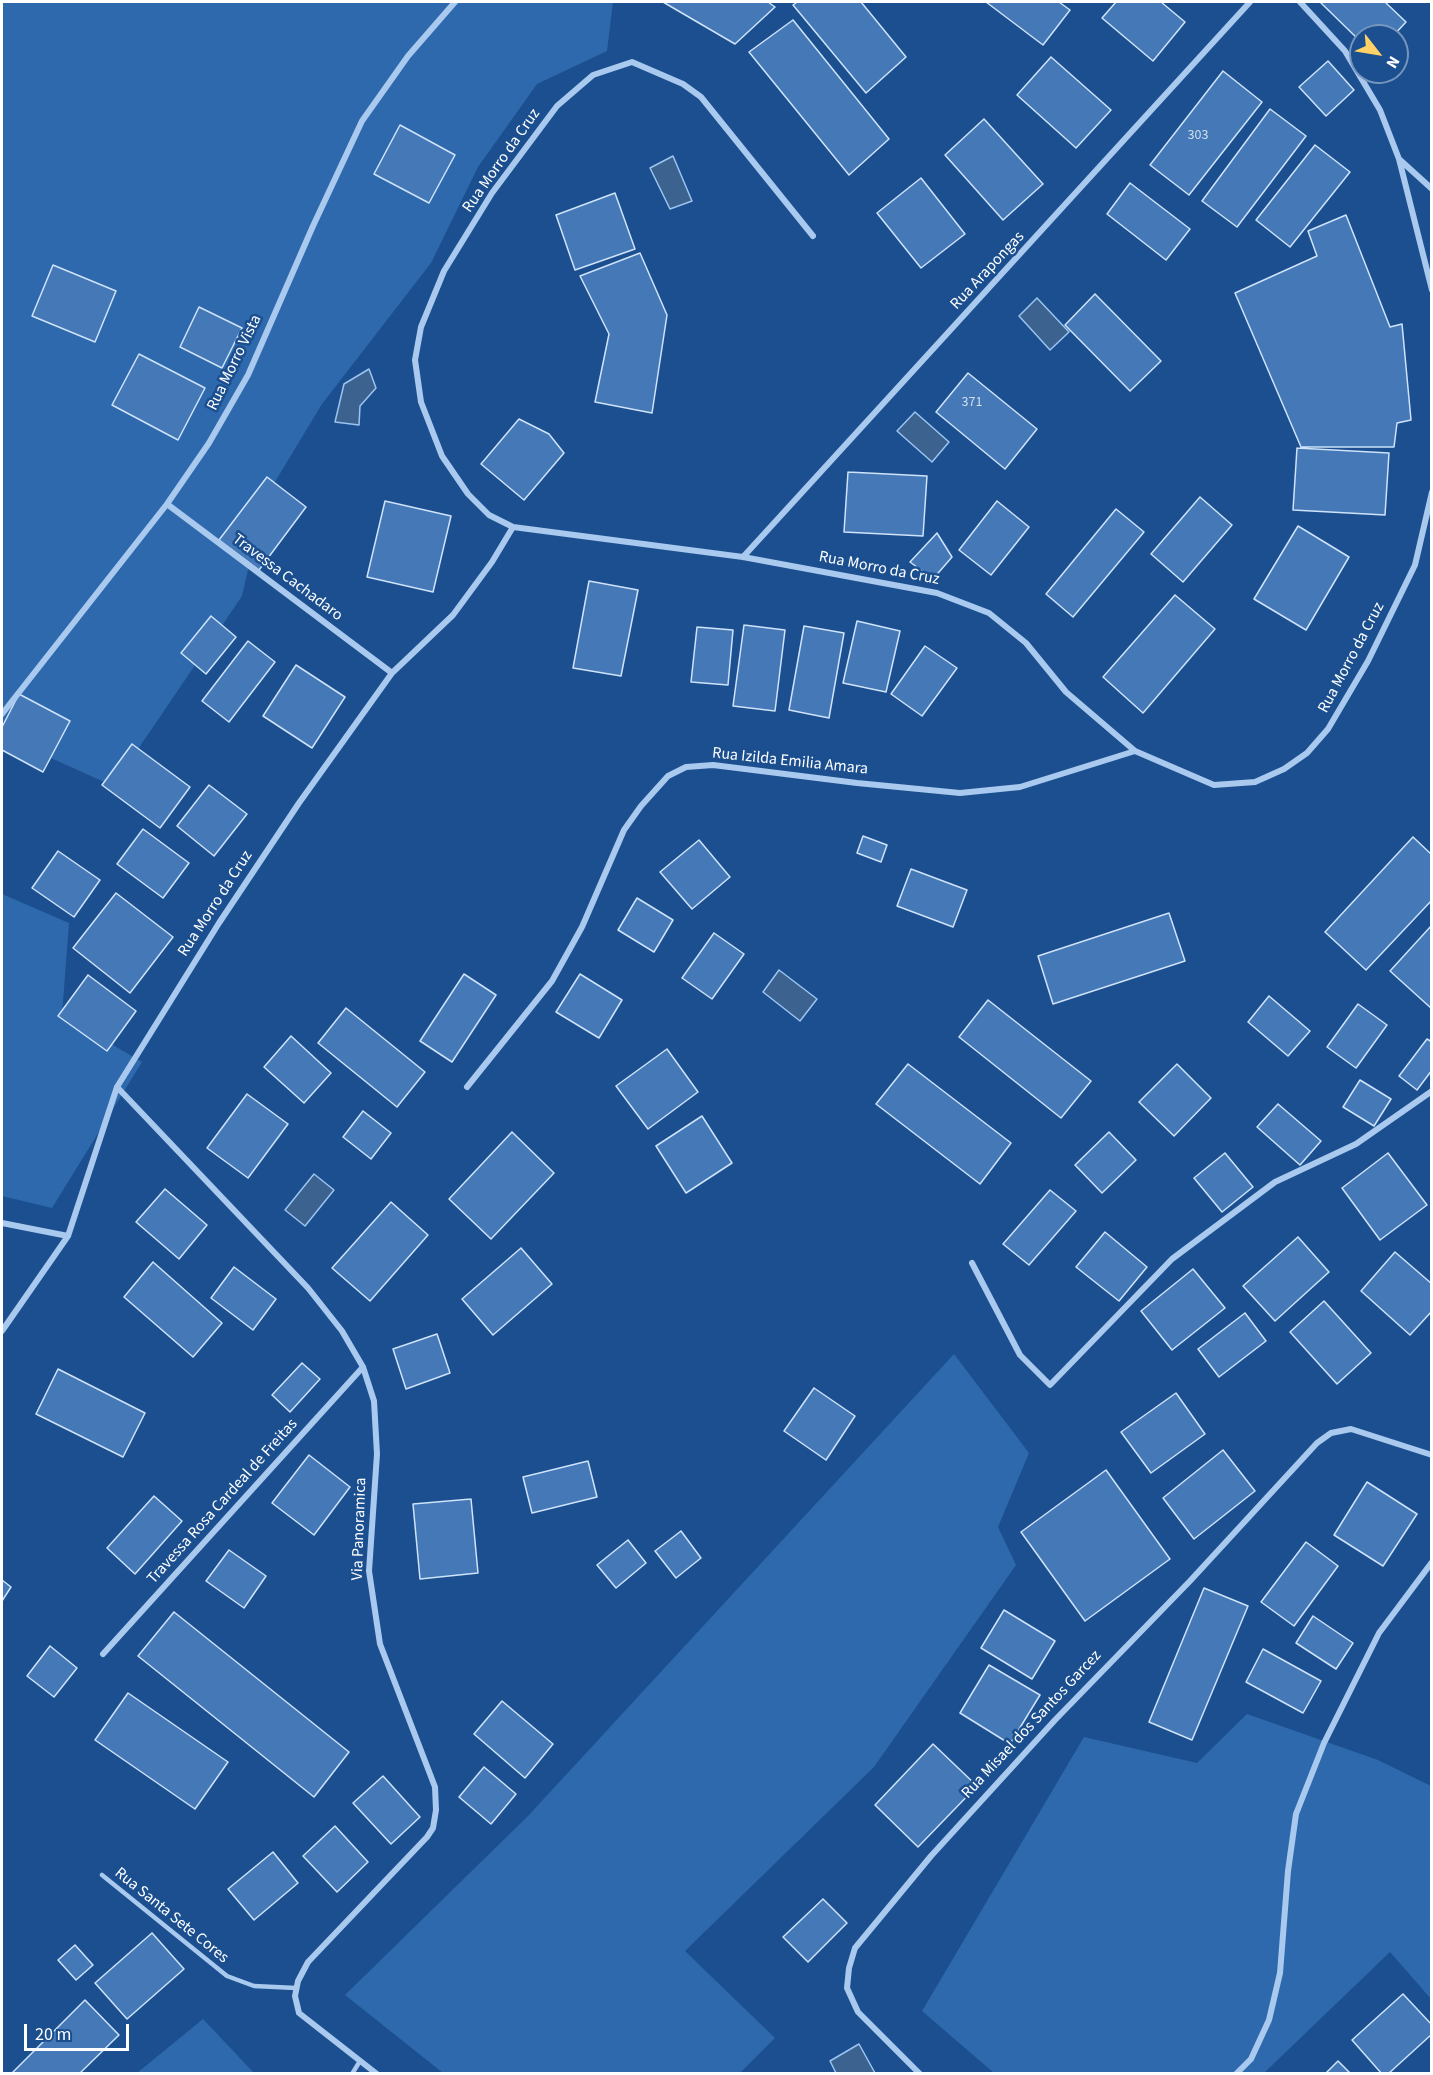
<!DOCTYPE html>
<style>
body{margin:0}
#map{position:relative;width:1433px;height:2075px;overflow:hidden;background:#1b4f8f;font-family:"Source Sans 3",sans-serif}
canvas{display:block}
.frame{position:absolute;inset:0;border:3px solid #fff;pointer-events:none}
.north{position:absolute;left:1349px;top:24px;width:60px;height:60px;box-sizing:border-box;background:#1b4f8f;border:2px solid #7695bc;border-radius:50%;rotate:121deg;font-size:16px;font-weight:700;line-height:24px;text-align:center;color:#fff}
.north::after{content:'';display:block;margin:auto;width:21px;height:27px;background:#ffd166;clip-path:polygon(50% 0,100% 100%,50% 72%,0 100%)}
.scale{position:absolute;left:24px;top:2024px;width:105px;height:27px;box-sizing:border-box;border:3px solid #fff;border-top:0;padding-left:8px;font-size:18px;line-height:21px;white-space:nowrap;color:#fff;-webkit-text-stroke:4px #1b4f8f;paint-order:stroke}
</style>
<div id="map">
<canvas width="1433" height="2075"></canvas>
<div class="frame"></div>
<div class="north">N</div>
<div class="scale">20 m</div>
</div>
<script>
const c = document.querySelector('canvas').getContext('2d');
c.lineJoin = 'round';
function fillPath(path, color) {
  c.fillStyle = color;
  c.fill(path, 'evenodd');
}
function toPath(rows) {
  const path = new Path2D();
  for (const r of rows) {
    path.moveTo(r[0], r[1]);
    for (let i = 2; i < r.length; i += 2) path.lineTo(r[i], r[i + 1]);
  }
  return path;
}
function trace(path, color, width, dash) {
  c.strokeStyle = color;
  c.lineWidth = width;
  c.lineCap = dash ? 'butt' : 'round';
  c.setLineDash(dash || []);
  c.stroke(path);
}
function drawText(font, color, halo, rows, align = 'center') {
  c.font = font + ' "Source Sans 3",sans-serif';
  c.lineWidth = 5;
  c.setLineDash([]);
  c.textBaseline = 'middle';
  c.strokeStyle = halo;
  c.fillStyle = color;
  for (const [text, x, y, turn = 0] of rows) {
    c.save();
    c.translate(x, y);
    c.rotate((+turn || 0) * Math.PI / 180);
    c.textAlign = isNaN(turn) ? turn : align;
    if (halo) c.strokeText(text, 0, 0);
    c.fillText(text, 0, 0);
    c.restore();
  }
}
const green = toPath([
 [2,2,613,2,607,51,537,84,478,167,431,263,322,404,264,500,242,596,113,786,11,740,2,719],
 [2,894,69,923,62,1015,142,1062,52,1208,2,1196],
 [954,1354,1029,1453,998,1527,1016,1565,874,1767,685,1951,775,2038,740,2073,443,2073,345,1995,528,1816],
 [1247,1714,1378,1760,1431,1786,1431,1999,1390,1952,1264,2073,994,2073,922,2011,1084,1737,1197,1763],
 [203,2019,254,2073,137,2073]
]);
const water = toPath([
 [673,156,692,201,670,209,650,168,673,156],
 [1037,298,1069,332,1050,350,1019,316,1037,298],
 [369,369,376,388,360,406,359,425,335,422,344,384,369,369],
 [915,412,949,442,932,462,897,431,915,412],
 [779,970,817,999,800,1021,763,992,779,970],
 [314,1174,334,1190,305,1226,285,1210,314,1174],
 [859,2044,875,2073,836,2073,830,2061,859,2044]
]);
const building = toPath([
 [663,2,768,2,775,7,735,44,663,2],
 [797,2,861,2,906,57,866,93,793,5,797,2],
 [986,2,1059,2,1070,10,1043,45,986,2],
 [1116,2,1161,2,1185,22,1153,61,1102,18,1116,2],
 [1320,2,1385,2,1406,22,1393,36,1361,36,1361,42,1320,2],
 [793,20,889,139,849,175,749,52,793,20],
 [1051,57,1111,110,1076,148,1017,95,1051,57],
 [1328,61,1354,90,1326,116,1299,87,1328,61],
 [1223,71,1262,102,1189,195,1150,165,1223,71],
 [1270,109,1306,136,1237,227,1202,201,1270,109],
 [984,119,1043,184,1003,220,945,155,984,119],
 [400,125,455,155,429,203,374,174,400,125],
 [1315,145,1350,172,1290,247,1256,220,1315,145],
 [921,178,965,234,921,268,877,213,921,178],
 [1130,183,1190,229,1166,260,1107,214,1130,183],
 [615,193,635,249,575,270,556,215,615,193],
 [1346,215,1390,327,1402,324,1411,420,1397,423,1394,447,1301,447,1235,293,1317,256,1308,231,1346,215],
 [640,253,667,315,652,413,595,402,609,334,580,276,640,253],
 [53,265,116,291,95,342,32,316,53,265],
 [1095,294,1161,361,1130,391,1065,325,1095,294],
 [199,307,242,328,222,368,180,347,199,307],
 [139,354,205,388,178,440,112,405,139,354],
 [968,373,1037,429,1005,469,936,412,968,373],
 [519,419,549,434,564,453,524,500,481,464,519,419],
 [1297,448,1389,453,1385,515,1293,510,1297,448],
 [848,472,927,476,923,536,844,532,848,472],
 [267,477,306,507,259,570,219,540,267,477],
 [1200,497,1232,525,1183,582,1151,554,1200,497],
 [385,501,451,516,433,592,367,577,385,501],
 [997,501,1029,527,991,575,959,550,997,501],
 [1116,509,1144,532,1073,617,1046,594,1116,509],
 [1298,526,1349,557,1306,630,1254,599,1298,526],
 [937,533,952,557,933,579,910,562,937,533],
 [589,581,638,590,621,676,573,668,589,581],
 [1175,595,1215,629,1143,713,1103,677,1175,595],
 [211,616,236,637,206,674,181,653,211,616],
 [857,621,900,631,886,692,843,683,857,621],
 [744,625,785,630,775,711,733,706,744,625],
 [804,626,844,633,829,718,789,710,804,626],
 [697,627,733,630,728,685,691,682,697,627],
 [248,641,275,662,229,722,202,701,248,641],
 [925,646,957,668,922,716,891,694,925,646],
 [296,665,345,697,312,748,263,716,296,665],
 [19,694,70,721,43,772,2,750,2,727,19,694],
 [132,744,190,787,160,828,102,785,132,744],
 [209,785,247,814,214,856,177,826,209,785],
 [143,829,189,863,163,898,117,864,143,829],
 [863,836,887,845,881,862,857,853,863,836],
 [1413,837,1432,855,1432,900,1366,970,1325,932,1413,837],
 [699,840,730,877,692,909,660,872,699,840],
 [58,851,100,880,74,917,32,888,58,851],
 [911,869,967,890,953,927,897,906,911,869],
 [116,893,173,937,130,993,73,948,116,893],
 [637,898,673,920,654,952,618,930,637,898],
 [1169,913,1185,961,1053,1004,1038,956,1169,913],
 [1432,925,1432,1009,1390,971,1432,925],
 [714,933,744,954,712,999,682,978,714,933],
 [464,974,496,995,452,1062,420,1041,464,974],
 [580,974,622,1000,599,1038,556,1012,580,974],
 [88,975,136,1011,107,1051,58,1016,88,975],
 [1269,996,1310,1031,1288,1056,1248,1022,1269,996],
 [988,1000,1091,1081,1061,1118,959,1037,988,1000],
 [1358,1004,1387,1025,1356,1068,1327,1047,1358,1004],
 [346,1008,425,1072,397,1107,318,1043,346,1008],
 [291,1036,331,1073,304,1103,264,1067,291,1036],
 [1427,1039,1432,1042,1432,1070,1417,1090,1399,1076,1427,1039],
 [667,1049,698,1092,648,1129,616,1086,667,1049],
 [908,1064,1011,1143,980,1184,876,1104,908,1064],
 [1177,1064,1211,1098,1174,1136,1139,1102,1177,1064],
 [1360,1080,1391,1099,1374,1126,1343,1107,1360,1080],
 [247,1094,288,1124,248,1178,207,1148,247,1094],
 [1278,1104,1321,1141,1300,1165,1257,1127,1278,1104],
 [363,1111,391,1133,371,1159,343,1137,363,1111],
 [702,1116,732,1163,686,1193,656,1146,702,1116],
 [512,1132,554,1173,491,1239,449,1199,512,1132],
 [1109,1132,1136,1160,1102,1193,1075,1165,1109,1132],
 [1225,1153,1253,1187,1222,1212,1194,1178,1225,1153],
 [1388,1153,1427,1205,1380,1240,1342,1188,1388,1153],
 [165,1189,207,1225,179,1259,136,1222,165,1189],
 [1050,1190,1076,1211,1029,1265,1003,1244,1050,1190],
 [391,1202,428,1235,370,1301,332,1268,391,1202],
 [1105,1232,1147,1267,1119,1301,1076,1267,1105,1232],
 [1298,1237,1329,1272,1275,1321,1243,1286,1298,1237],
 [521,1248,552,1284,493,1335,462,1299,521,1248],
 [1395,1252,1432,1284,1432,1311,1410,1335,1361,1291,1395,1252],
 [153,1262,222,1323,193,1357,124,1297,153,1262],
 [234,1267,276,1299,253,1330,211,1298,234,1267],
 [1193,1269,1225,1308,1172,1350,1141,1311,1193,1269],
 [1324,1301,1371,1353,1337,1384,1290,1332,1324,1301],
 [1245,1313,1266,1341,1219,1377,1198,1349,1245,1313],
 [437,1334,450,1373,406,1389,393,1349,437,1334],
 [302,1363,320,1379,290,1412,272,1395,302,1363],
 [58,1369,145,1413,123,1457,36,1414,58,1369],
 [814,1388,855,1416,826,1460,784,1431,814,1388],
 [1176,1393,1205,1434,1151,1473,1121,1432,1176,1393],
 [1223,1450,1255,1491,1194,1539,1163,1498,1223,1450],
 [309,1455,350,1487,314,1535,272,1503,309,1455],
 [588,1461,597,1497,532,1513,523,1477,588,1461],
 [1106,1470,1170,1559,1085,1621,1021,1532,1106,1470],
 [1367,1482,1417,1514,1383,1566,1334,1535,1367,1482],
 [154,1496,182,1521,135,1574,107,1548,154,1496],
 [471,1499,478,1573,420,1579,413,1504,471,1499],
 [681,1531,701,1558,676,1578,655,1551,681,1531],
 [628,1540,646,1563,616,1588,597,1565,628,1540],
 [1306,1542,1338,1566,1294,1626,1261,1602,1306,1542],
 [229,1550,266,1576,244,1608,206,1581,229,1550],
 [2,1580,11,1587,2,1601,2,1580],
 [1204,1588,1248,1606,1192,1740,1149,1722,1204,1588],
 [1004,1610,1055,1641,1032,1679,981,1648,1004,1610],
 [174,1612,349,1752,314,1797,138,1656,174,1612],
 [1313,1616,1353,1643,1336,1669,1296,1643,1313,1616],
 [50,1646,77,1668,54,1697,27,1676,50,1646],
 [1263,1649,1321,1681,1303,1713,1246,1682,1263,1649],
 [989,1665,1040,1695,1010,1744,960,1713,989,1665],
 [128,1693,228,1762,195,1809,95,1740,128,1693],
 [502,1701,553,1744,525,1778,474,1734,502,1701],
 [933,1744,977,1786,918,1847,875,1805,933,1744],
 [484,1767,516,1794,491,1824,459,1797,484,1767],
 [383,1776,420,1817,391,1844,353,1803,383,1776],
 [335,1826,368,1862,337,1892,303,1856,335,1826],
 [273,1852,298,1883,254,1920,228,1889,273,1852],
 [823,1899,847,1923,808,1962,783,1937,823,1899],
 [152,1933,184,1969,127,2019,95,1983,152,1933],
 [75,1945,93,1965,76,1980,58,1960,75,1945],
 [1403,1994,1432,2025,1432,2034,1388,2074,1382,2074,1352,2040,1403,1994],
 [85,2000,119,2035,79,2074,11,2074,85,2000],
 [1338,2061,1351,2074,1325,2074,1338,2061]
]);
const service = toPath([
 [102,1875,227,1976,254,1986,296,1988],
 [352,2074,360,2061]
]);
const minor = toPath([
 [1300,2,1345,51,1380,110,1399,159,1432,290],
 [1399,159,1432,189],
 [813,236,701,97,683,84,632,62,593,75,557,106,492,193,444,271,421,327,415,360,421,402,442,456,468,494,489,515,513,527,743,557,937,593,989,613,1026,643,1066,692,1135,751,1214,785,1255,782,1284,769,1307,753,1328,729,1368,661,1415,565,1432,492],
 [167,504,392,673],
 [743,557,1250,2],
 [2,714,167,504,209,443,248,375,313,226,362,121,408,56,455,2],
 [117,1087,308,1288,342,1331,363,1367,374,1401,377,1454,369,1571,380,1644,435,1787,436,1810,433,1828,427,1837,308,1962,298,1981,295,1996,299,2013,377,2074],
 [467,1087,552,981,582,927,624,830,641,806,668,776,686,767,713,765,857,783,960,793,1020,787,1135,751],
 [2,1223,68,1236],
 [972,1263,1020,1355,1050,1385,1172,1259,1275,1182,1356,1144,1432,1091],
 [2,1331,68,1236,117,1087,219,923,299,803,392,673,453,615,492,562,513,527],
 [103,1654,363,1367],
 [920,2074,858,2012,847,1988,849,1968,855,1948,931,1856,1055,1720,1190,1581,1317,1443,1331,1433,1351,1429,1432,1455],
 [1236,2074,1251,2059,1269,2020,1280,1973,1288,1871,1296,1814,1324,1743,1379,1633,1432,1562]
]);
const numberNames = [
 ["303",1198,136],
 ["371",972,403]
];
const streetNames = [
 ["Rua Morro da Cruz",502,161,-55],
 ["Rua Arapongas",988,271,-47],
 ["Rua Morro Vista",235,363,-64],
 ["Rua Morro da Cruz",879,569,11],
 ["Travessa Cachadaro",287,578,37],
 ["Rua Morro da Cruz",1352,658,-62],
 ["Rua Izilda Emilia Amara",790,762,6],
 ["Rua Morro da Cruz",216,904,-57],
 ["Travessa Rosa Cardeal de Freitas",223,1502,-48],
 ["Via Panoramica",360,1529,-88],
 ["Rua Misael dos Santos Garcez",1032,1725,-47],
 ["Rua Santa Sete Cores",171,1916,39]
];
fillPath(green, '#2e69ad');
fillPath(water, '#3c6290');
trace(water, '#9cc4f0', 1.5);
fillPath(building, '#4478b7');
trace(building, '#cfe3fa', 1.5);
trace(service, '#a9c9ee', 4.5);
trace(minor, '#a9c9ee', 6);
drawText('14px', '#d0dded', null, numberNames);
drawText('16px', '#fff', '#1b4f8f', streetNames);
</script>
